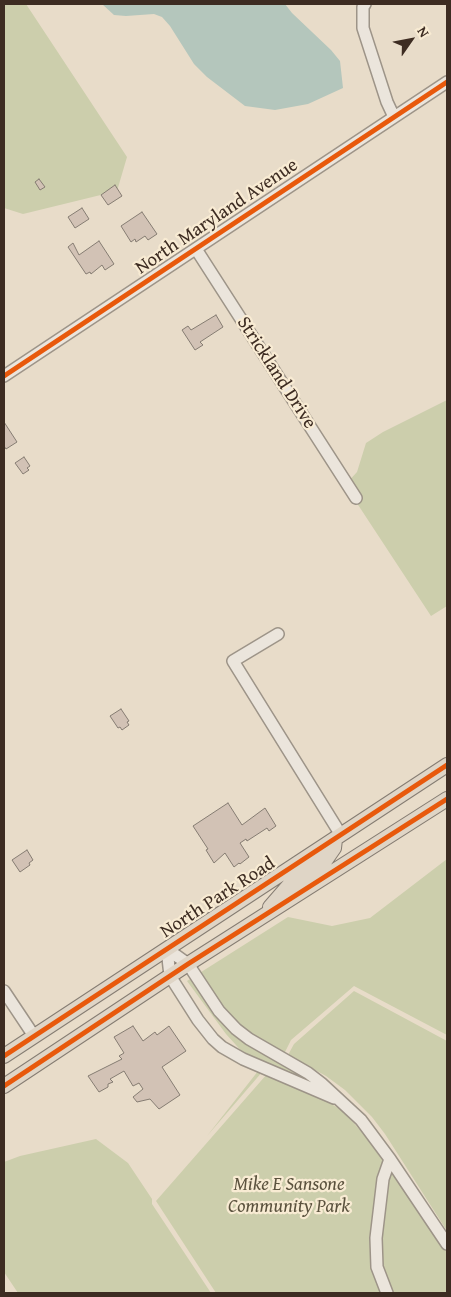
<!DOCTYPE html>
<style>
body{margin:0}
#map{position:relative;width:451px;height:1297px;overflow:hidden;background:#e8dcc9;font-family:"Gentium Book Plus",serif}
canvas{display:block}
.frame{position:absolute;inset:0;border:5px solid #3d2c22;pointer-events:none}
.north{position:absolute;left:386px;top:15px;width:50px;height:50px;-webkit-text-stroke:4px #f8ebd3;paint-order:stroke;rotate:57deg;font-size:14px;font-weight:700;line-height:20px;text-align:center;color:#3d2c22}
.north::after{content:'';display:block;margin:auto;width:18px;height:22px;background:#3d2c22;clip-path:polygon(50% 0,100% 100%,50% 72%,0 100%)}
</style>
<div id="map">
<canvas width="451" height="1297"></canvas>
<div class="frame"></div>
<div class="north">N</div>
</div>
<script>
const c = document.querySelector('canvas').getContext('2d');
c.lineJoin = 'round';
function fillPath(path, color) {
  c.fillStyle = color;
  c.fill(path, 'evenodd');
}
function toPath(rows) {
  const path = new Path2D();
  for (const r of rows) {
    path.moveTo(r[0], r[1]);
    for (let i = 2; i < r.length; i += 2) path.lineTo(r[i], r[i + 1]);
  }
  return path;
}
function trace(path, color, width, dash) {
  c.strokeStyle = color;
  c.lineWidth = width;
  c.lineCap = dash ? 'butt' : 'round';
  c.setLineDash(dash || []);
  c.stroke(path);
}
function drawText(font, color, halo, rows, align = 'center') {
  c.font = font + ' "Gentium Book Plus",serif';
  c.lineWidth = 4.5;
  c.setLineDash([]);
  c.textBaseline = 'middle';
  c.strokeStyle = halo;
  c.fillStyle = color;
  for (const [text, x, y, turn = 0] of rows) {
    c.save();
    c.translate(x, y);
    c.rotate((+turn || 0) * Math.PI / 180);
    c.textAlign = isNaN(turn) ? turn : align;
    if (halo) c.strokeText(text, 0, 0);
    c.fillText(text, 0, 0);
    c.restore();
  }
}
const green = toPath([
 [4,4,26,4,127,157,117,191,23,214,4,208],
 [447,400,447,606,431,616,345,485,357,472,366,443,383,432],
 [447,859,447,1035,354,986,291,1040,284,1054,341,1093,369,1120,381,1137,434,1221,370,1134,329,1097,263,1071,207,1136,262,1066,245,1055,226,1034,187,981,288,917,332,926,370,918],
 [354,991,447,1041,447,1231,385,1134,372,1117,345,1090,326,1076,288,1055,294,1044],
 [267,1074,327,1101,344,1112,366,1137,447,1252,447,1293,216,1293,156,1201],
 [96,1139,128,1163,152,1199,152,1204,211,1293,18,1293,4,1272,4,1162,20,1156]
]);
const water = toPath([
 [102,4,285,4,292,13,331,50,340,61,343,88,308,104,275,110,245,106,207,77,194,64,170,26,162,17,154,14,126,16,114,15]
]);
const building = toPath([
 [39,179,45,187,40,190,35,182,39,179],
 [115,185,122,196,108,205,101,195,115,185],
 [82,208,89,219,75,228,68,217,82,208],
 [142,212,157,234,148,240,145,236,136,242,135,239,131,242,121,226,142,212],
 [99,241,114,264,105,270,102,265,91,274,90,272,86,274,68,247,73,243,79,255,99,241],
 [216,315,223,327,200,342,203,345,195,350,182,330,188,326,191,330,216,315],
 [4,422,17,442,6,449,4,446,4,422],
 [24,457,30,466,27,468,29,470,23,474,15,463,24,457],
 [121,709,129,721,127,722,129,725,122,730,120,727,118,728,110,716,121,709],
 [228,803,242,825,265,808,276,826,269,831,267,828,247,841,246,839,240,843,249,857,240,864,239,863,234,867,225,853,214,863,206,850,208,849,193,826,228,803],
 [27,850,33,860,29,863,30,865,20,872,12,860,27,850],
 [133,1026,143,1041,155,1032,157,1035,169,1026,186,1051,162,1067,180,1095,159,1109,150,1099,137,1102,133,1097,143,1089,139,1083,133,1086,124,1071,110,1079,113,1082,108,1084,108,1087,99,1092,88,1076,122,1059,119,1056,124,1053,114,1037,133,1026]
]);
const minor = toPath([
 [365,4,363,7,363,28,387,102,394,117],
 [196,249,356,498],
 [4,376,447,82],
 [278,634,233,661,341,835],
 [167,949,188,964,219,1011,236,1029,249,1039,308,1073,321,1083,361,1120,390,1159,447,1244],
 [167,949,170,976,198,1020,213,1039,222,1047,243,1059,334,1098],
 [4,991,34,1036],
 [387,1293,377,1267,376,1238,383,1179,390,1159]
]);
const major = toPath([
 [270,907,290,884,325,861,334,848,335,839],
 [4,1056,447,765],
 [4,1086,188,964,447,799]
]);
const cycleway = toPath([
 [4,376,447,82],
 [4,1056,447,765],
 [4,1086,188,964,447,799]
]);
const streetNames = [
 ["North Maryland Avenue",217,217,-34],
 ["Strickland Drive",276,373,57],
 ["North Park Road",218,898,-33]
];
const parkNames = [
 ["Mike E Sansone",289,1185],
 ["Community Park",289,1207]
];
fillPath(green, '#ccceac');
fillPath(water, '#b4c6bc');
fillPath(building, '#d2c2b5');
trace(building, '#857c72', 1);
trace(minor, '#9d9488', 14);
trace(major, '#857c72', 16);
trace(minor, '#ebe5dc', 11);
trace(major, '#dfd5c6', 14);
trace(cycleway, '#e8590c', 5);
drawText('19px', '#3d2c22', '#f8ebd3', streetNames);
drawText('italic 19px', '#5b523e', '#f8ebd3', parkNames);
</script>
